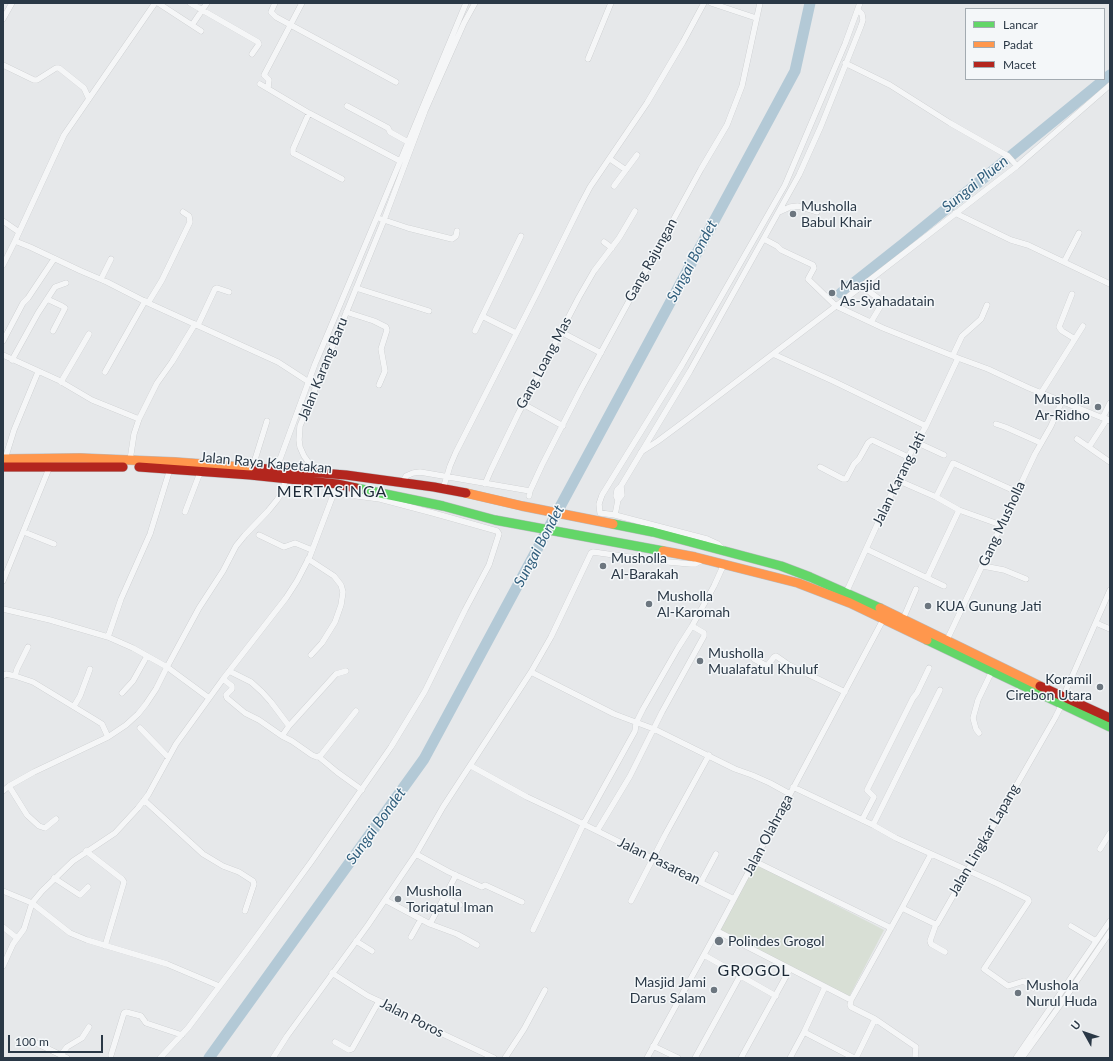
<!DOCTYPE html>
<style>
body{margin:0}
#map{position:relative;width:1113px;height:1061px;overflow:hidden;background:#e6e8ea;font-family:Lato,sans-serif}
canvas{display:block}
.frame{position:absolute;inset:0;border:4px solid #2a3846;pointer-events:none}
.legend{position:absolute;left:965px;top:8px;width:140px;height:72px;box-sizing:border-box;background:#f4f7f9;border:1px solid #a3abb1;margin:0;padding:5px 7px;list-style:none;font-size:12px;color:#2a3846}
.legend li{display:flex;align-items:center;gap:8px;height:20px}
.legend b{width:20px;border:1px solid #a3abb1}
.north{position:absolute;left:1065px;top:1013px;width:40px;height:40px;-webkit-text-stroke:3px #f4f7f9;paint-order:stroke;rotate:310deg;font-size:11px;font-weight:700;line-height:16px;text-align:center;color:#2a3846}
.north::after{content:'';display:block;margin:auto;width:14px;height:18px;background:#2a3846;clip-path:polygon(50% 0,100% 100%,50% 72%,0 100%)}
.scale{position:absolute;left:8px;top:1035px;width:95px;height:18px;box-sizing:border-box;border:2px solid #2a3846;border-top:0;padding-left:5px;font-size:12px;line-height:14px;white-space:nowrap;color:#2a3846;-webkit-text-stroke:3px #f4f7f9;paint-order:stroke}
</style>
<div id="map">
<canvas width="1113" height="1061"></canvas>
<div class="frame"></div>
<ul class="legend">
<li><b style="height:5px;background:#63d668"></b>Lancar</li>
<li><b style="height:5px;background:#ff974d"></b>Padat</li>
<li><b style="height:5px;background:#b3261e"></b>Macet</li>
</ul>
<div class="north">U</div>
<div class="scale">100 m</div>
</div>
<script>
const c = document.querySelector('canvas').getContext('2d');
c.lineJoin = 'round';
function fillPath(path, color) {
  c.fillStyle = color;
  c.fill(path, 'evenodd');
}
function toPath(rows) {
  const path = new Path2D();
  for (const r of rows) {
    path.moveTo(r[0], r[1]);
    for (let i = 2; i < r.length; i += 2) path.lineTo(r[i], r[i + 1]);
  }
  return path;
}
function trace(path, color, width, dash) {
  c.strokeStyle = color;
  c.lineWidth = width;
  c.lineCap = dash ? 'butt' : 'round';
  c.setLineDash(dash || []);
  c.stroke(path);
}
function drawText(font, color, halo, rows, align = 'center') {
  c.font = font + ' Lato,sans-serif';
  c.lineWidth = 3;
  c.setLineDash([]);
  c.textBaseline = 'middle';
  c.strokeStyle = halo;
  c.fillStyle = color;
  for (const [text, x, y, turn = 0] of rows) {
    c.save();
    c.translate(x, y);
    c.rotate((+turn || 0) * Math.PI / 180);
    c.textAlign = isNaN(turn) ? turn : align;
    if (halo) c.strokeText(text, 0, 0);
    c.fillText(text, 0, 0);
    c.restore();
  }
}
const green = toPath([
 [754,863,884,930,849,997,720,930]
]);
const river = toPath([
 [841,293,903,244,1110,75],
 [209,1058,424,759,795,71,810,3]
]);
const street = toPath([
 [158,3,201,31],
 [190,3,258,42,259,44,252,54],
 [275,3,271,12,276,17,396,82],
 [711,3,756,18],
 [3,19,12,3],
 [192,25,207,3],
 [588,59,611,3],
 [845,63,890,85,950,123,1008,156,1017,166],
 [3,65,34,80,37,80,56,68,59,68,84,88,89,99],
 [260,84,309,113,400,161],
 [268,88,269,80,264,75,302,3],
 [347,106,388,128,390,132,408,142],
 [309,113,293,149,293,153,342,179],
 [610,159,626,170],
 [614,186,637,155],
 [779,212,790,207,798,206,817,212],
 [955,213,1011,240,1028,245,1110,284],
 [381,219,408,228,452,239,456,236,457,231],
 [3,221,19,232],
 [764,239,777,246,781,250,813,265,814,268,808,279,836,306,883,328,958,358,988,369,1029,388,1110,421],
 [15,241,64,135,155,3],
 [604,242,612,248],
 [1064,262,1079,233],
 [3,265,15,241,30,247,81,271,107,282,148,303,278,362,315,386],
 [101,279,111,259],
 [862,286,883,302,871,322],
 [356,288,429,311],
 [1072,294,1059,327,1062,331,1075,339],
 [47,299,62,306,65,308,53,331],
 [148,303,162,280,190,222,189,216,183,212],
 [346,312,374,321,386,327,387,330,381,349,385,371,379,385],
 [482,316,516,333],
 [198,325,215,289,217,288,229,292],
 [475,331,521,236],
 [561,332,601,353],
 [3,341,23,303,28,298,54,259],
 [773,354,833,381,926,426],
 [3,355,58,380,92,400,139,419],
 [953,355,962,336,981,319,987,305],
 [12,360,38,313,55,287,66,283],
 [105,372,145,301],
 [61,382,89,334],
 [1041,393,1083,326],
 [523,404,563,426],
 [1103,417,1110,403],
 [996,424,1005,427,1041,443],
 [1077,439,1110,462],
 [916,442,944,455],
 [1089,447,1107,419],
 [641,452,658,441,689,418,836,306,1017,166,1110,85],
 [5,459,14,430,38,372],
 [130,460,134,434,139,419,157,383,172,362,195,324],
 [820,467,843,479,846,479,854,464,859,459,868,443,872,440,908,457],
 [252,469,267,421],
 [276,470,315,364,377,217,466,3],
 [314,474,312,467,304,456,300,447,299,440,300,426,384,220,425,111,464,23,475,3],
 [897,480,936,497,959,510,1001,525],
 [403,482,406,476,413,473,420,472,530,491],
 [485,484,491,470,518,414,579,297,594,271,619,238,635,211],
 [443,489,450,466,456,452,537,293,581,204,590,187,647,103,683,42,704,3],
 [529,496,530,491,542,465,581,389,701,169,727,125,742,86,760,3],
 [936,497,953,463,1017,492],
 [618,500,622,495,621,486],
 [185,512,201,470],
 [615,515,618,500,616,496,617,490,621,486,690,371,799,175,821,126,861,26,863,20,862,14,858,10],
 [24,532,54,544],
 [259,535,284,547,295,543,312,550],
 [723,549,718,544,707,539,615,515,600,513,599,504,602,495,682,365,785,185,845,44,860,3],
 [866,549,944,586],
 [308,559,334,576,341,585,343,592,341,605,335,622,322,643,311,655],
 [983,566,1004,570,1026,579],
 [927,578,959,510],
 [3,581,50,466],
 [845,595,908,457,926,426,958,358],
 [3,609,50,620,108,637,133,648,167,667,199,608,223,571,236,546,245,535,268,511,277,500,282,492,286,478],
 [903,619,916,589],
 [1096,623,1110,629],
 [108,637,121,599,150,534,170,469],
 [946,642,1035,454,1051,426,1062,401],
 [28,647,17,669,15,676,33,682,94,719,102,724,108,737],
 [754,659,767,666,774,657,776,656,789,665,845,692],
 [229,671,251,682,262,692,271,702,289,726],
 [531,672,614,714,654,729,735,769,752,775,770,783,790,794],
 [3,676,6,674,15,676],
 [223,679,232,686,232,689,226,695,227,698,245,713,259,720,282,736,292,741,312,755,317,757,321,755,356,711],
 [122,693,133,681,147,656],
 [1063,697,1110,590],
 [74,706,80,696,90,669],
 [140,728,168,757],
 [979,733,976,729,973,718,978,700,992,671],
 [282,736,289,726,336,674,346,671],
 [319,757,337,772,362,790],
 [471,766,527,797,559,812,734,899],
 [9,786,27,815,39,826,45,828,56,819],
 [793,787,873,825,896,838,998,884,1028,899,1029,901,984,969,1008,986,1024,981,1033,988],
 [3,791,9,786,34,772,108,737,126,725,138,714,146,704,156,689,167,667,209,698],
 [144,800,203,854,223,866,239,872,253,881,254,884,245,911],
 [862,820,874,797,867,790,913,698,917,693,929,668],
 [873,825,940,690],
 [597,831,630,776,662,712,704,636,704,633,692,626],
 [1100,849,1110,833],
 [86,851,122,879,124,882,105,946],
 [416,854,449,872,482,887,485,885,522,902],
 [754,861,891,928],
 [54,878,80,895,88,887],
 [701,882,716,854],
 [3,891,32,903,42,891,73,861,115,833,138,808,148,795,176,744,223,679,286,598,297,581,310,556,335,490],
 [443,897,460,905],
 [385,900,430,924,457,934,477,945],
 [631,901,665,835,709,755],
 [902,908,931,854],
 [430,924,456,875],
 [936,924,930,941,931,944,945,952],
 [1071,926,1096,941],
 [3,927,17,938],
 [533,930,583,825,635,731,636,723,643,709,678,648,692,626,714,586,724,564],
 [717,931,851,1000,902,908,935,924,937,924,1055,718,1062,704],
 [411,937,421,919],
 [356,941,372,951],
 [704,955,776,996],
 [3,966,13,944,24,929,32,903,70,933,87,940,167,964,219,986],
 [332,973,368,996,394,1008,430,1028,494,1058],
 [1058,998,1063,1001,1110,932],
 [851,1000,850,1005,851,1007,875,1019,916,1047,915,1057,916,1058],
 [804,1032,854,1058],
 [34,1042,67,1058],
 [335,1042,349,1050,352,1049,379,1001],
 [653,1046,678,1058],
 [61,1055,67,1047,82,1038,89,1027],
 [111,1055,124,1013,126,1012,141,1016,146,1023,182,1035],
 [160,1058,188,1028,246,951,311,862,391,747,425,691,465,610,489,565,498,537,499,534,497,531,433,513,380,499,334,493],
 [273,1058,287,1036,368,925,393,888,416,854,443,807,531,672,551,637,591,553,593,552,657,561,691,564,695,564,704,559],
 [505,1058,524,1029,545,990],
 [647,1058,717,931,884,618],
 [695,1058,740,976],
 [741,1058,790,969],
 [790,1058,804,1032,825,987],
 [856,1058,875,1019],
 [1016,1058,1110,921],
 [1022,1058,1063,1001]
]);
const fast = toPath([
 [356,488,443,506,495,520,663,551],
 [613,524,653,532,781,566,810,577,880,608],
 [927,640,1110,727]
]);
const slow = toPath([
 [3,459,80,458,175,462,256,468],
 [466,493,522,506,613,524],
 [663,551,695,557,798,583,850,603,927,640],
 [880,608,1040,686]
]);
const jam = toPath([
 [3,467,123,467],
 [139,467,250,475,337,484,356,488],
 [256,468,346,475,434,487,466,493],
 [1040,686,1110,718]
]);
const markers = [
 [793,214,4,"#6c767f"],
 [832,293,4,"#6c767f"],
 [1098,407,4,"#6c767f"],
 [603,566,4,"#6c767f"],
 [649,604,4,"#6c767f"],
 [928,606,4,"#6c767f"],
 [700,661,4,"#6c767f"],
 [1100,687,4,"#6c767f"],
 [398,899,4,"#6c767f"],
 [719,941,5,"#6c767f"],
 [714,990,4,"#6c767f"],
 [1018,993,4,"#6c767f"]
];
const poiNames = [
 ["Musholla",801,206],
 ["Babul Khair",801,222],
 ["Masjid",840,285],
 ["As-Syahadatain",840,301],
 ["Musholla",1090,399,"right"],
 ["Ar-Ridho",1090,415,"right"],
 ["Musholla",611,558],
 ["Al-Barakah",611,574],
 ["Musholla",657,596],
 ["Al-Karomah",657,612],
 ["KUA Gunung Jati",936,606],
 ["Musholla",708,653],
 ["Mualafatul Khuluf",708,669],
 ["Koramil",1092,679,"right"],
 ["Cirebon Utara",1092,695,"right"],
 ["Musholla",406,891],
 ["Toriqatul Iman",406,907],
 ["Polindes Grogol",728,941],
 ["Masjid Jami",706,982,"right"],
 ["Darus Salam",706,998,"right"],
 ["Mushola",1026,985],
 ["Nurul Huda",1026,1001]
];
const streetNames = [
 ["Gang Rajungan",651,260,-61],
 ["Gang Loang Mas",544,363,-62],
 ["Jalan Karang Baru",323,369,-68],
 ["Jalan Raya Kapetakan",266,463,5],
 ["Jalan Karang Jati",899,479,-64],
 ["Gang Musholla",1002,524,-65],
 ["Jalan Olahraga",768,835,-62],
 ["Jalan Lingkar Lapang",984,840,-60],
 ["Jalan Pasarean",659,861,26],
 ["Jalan Poros",412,1018,27]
];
const waterNames = [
 ["Sungai Pluen",975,184,-39],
 ["Sungai Bondet",692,261,-62],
 ["Sungai Bondet",539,546,-62],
 ["Sungai Bondet",376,826,-54]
];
const quarterNames = [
 ["MERTASINGA",332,492],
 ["GROGOL",754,971]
];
fillPath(green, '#d8dfd5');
trace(river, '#b3c9d6', 11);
trace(street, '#c4c6c8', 6);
trace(fast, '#b8bbbf', 10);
trace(slow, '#b8bbbf', 10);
trace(jam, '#b8bbbf', 10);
trace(street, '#f5f6f7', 5.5);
trace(fast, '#63d668', 9);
trace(slow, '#ff974d', 9);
trace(jam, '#b3261e', 9);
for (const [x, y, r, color] of markers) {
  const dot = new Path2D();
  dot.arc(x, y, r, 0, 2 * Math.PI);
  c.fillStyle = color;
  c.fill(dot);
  trace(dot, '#f4f7f9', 1.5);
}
drawText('14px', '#2a3846', '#f4f7f9', poiNames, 'left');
drawText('14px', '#2a3846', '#f4f7f9', streetNames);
drawText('italic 15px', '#315f7d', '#f4f7f9', waterNames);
c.letterSpacing = '1px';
drawText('16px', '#1c2937', '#f4f7f9', quarterNames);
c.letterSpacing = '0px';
</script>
